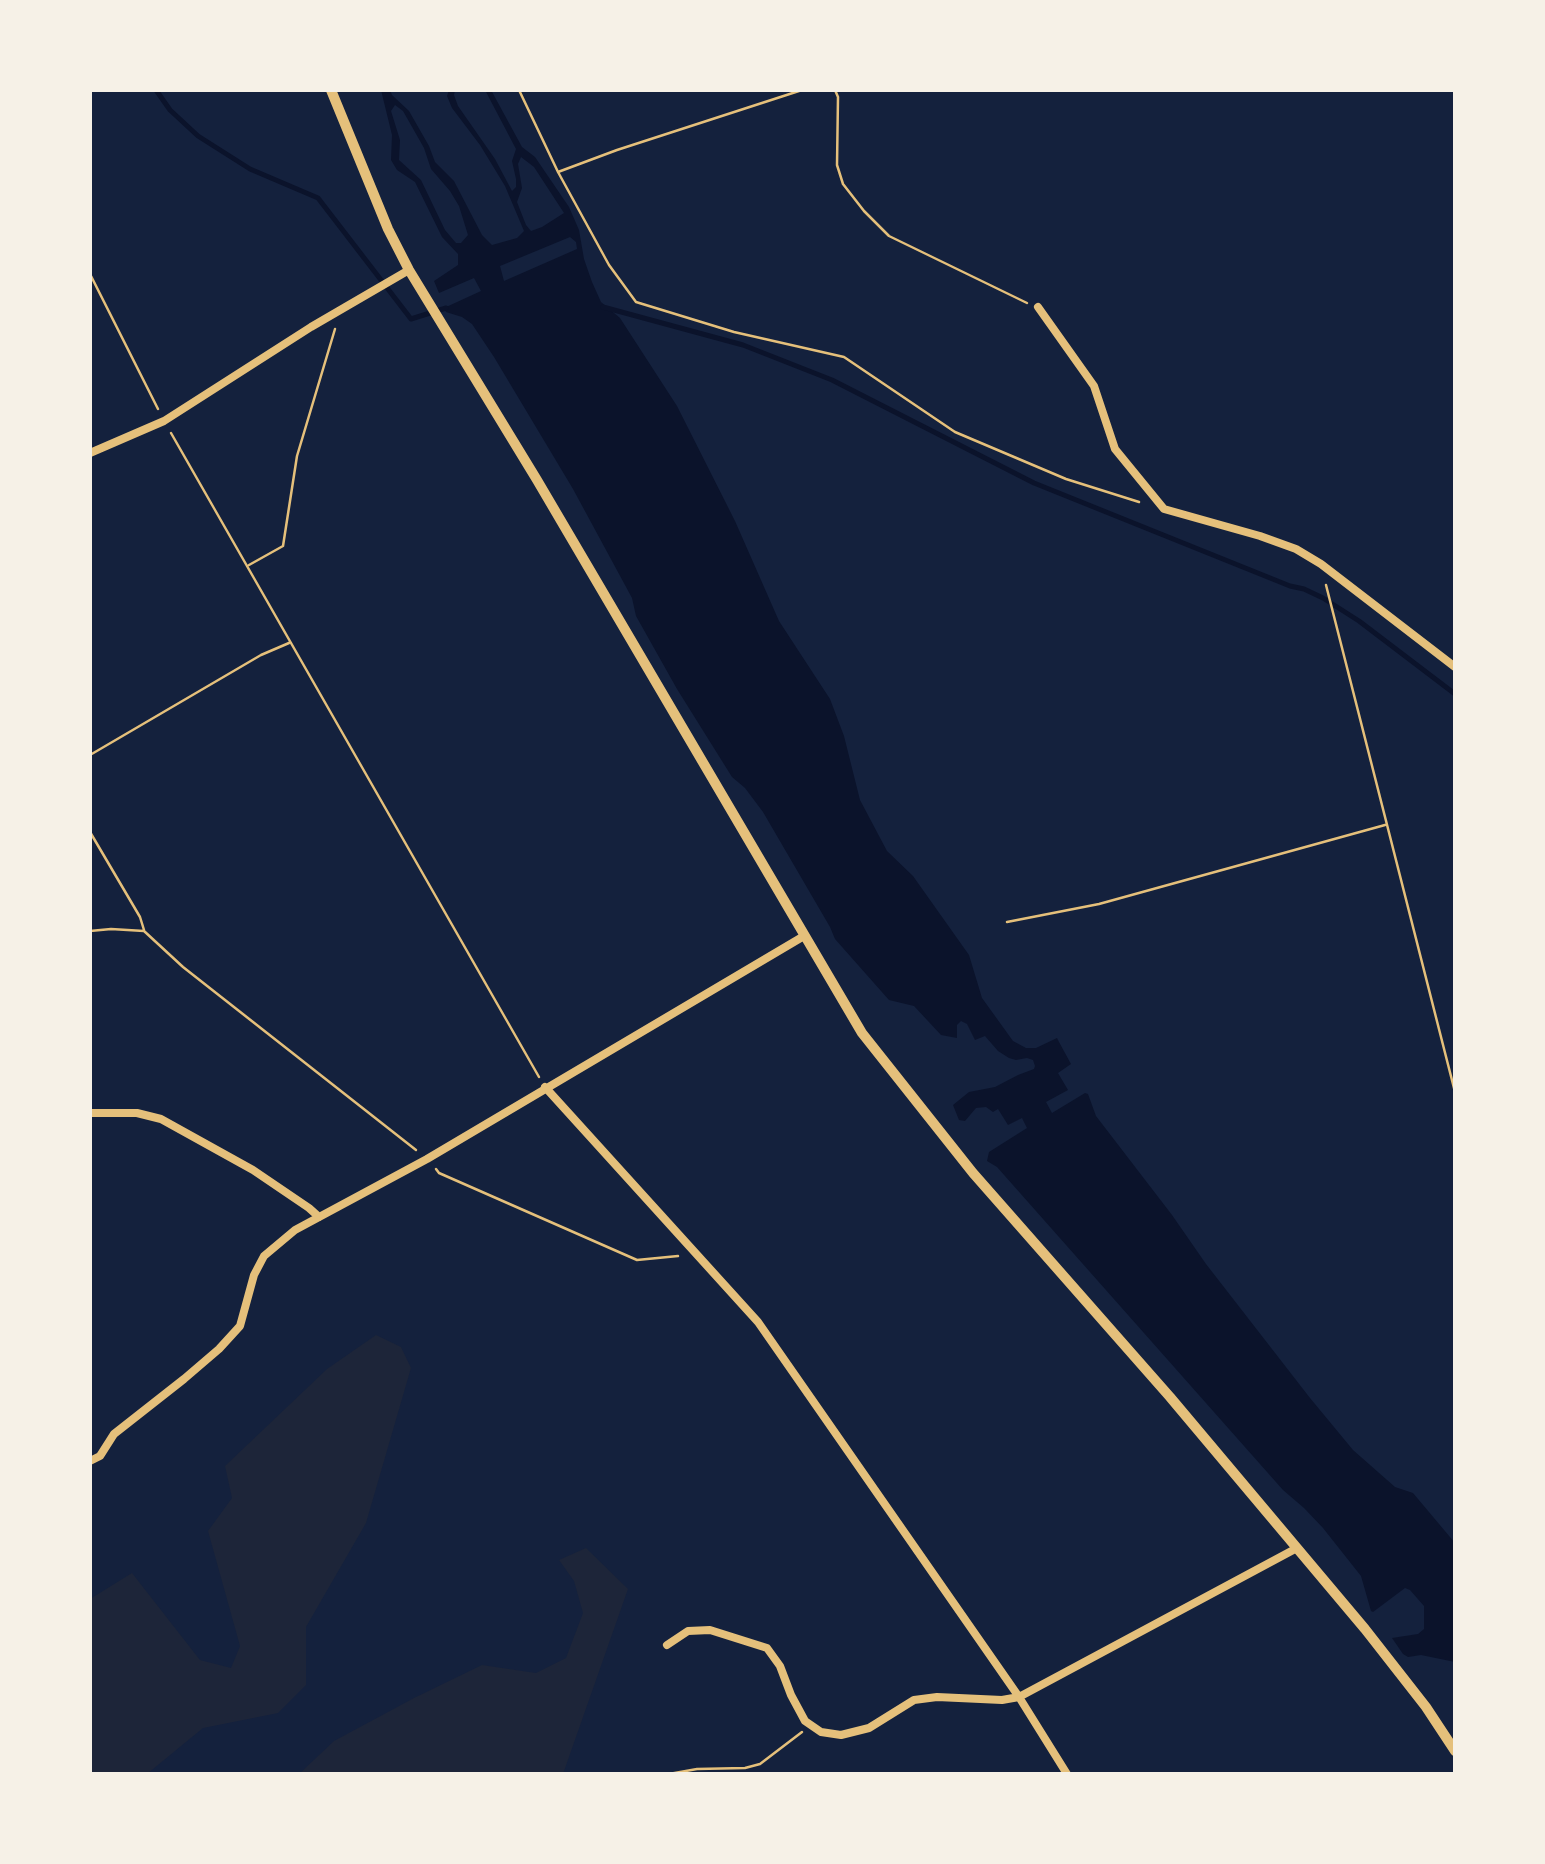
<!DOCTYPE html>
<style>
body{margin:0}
#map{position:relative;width:1545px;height:1864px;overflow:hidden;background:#14213d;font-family:Inter,sans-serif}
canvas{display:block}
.frame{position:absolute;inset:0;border:92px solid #f6f1e7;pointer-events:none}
</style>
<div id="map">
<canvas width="1545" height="1864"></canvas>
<div class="frame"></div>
</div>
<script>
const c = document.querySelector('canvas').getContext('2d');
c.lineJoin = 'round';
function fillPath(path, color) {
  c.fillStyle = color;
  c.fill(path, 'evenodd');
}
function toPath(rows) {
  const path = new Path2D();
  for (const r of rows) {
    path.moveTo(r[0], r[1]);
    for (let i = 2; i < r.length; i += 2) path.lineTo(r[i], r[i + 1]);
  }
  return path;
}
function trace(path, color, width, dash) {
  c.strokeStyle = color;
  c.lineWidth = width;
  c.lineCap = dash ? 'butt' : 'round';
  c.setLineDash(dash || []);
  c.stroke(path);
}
const green = toPath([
 [376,1335,401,1347,411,1368,366,1523,306,1627,306,1685,278,1713,203,1728,147,1774,90,1774,90,1599,132,1573,200,1660,231,1668,240,1646,208,1531,232,1498,225,1466,327,1369],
 [586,1548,628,1589,563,1774,299,1774,334,1741,414,1698,482,1665,536,1673,566,1658,583,1613,574,1581,559,1560]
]);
const water = toPath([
 [381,90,390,90,392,95,409,111,429,146,435,162,454,181,482,235,492,245,517,238,524,231,505,186,480,145,452,108,447,96,449,90,455,90,454,95,458,106,495,159,512,191,516,187,516,179,512,161,516,149,485,90,491,90,522,147,535,157,569,207,579,230,584,259,592,282,601,302,620,318,677,406,735,521,779,621,830,699,844,736,860,800,887,851,913,876,969,955,982,998,1013,1041,1026,1048,1036,1048,1057,1038,1059,1042,1071,1064,1058,1073,1068,1090,1046,1102,1052,1113,1085,1093,1088,1094,1096,1116,1172,1215,1206,1264,1310,1398,1353,1450,1395,1487,1413,1493,1455,1543,1455,1662,1421,1655,1408,1657,1403,1654,1392,1638,1418,1634,1424,1629,1424,1606,1410,1590,1405,1588,1373,1612,1371,1611,1361,1576,1323,1528,1304,1508,1283,1490,997,1167,987,1161,989,1152,1027,1128,1022,1118,1008,1125,998,1109,993,1112,986,1107,976,1108,965,1121,959,1120,953,1105,969,1092,995,1087,1018,1075,1034,1069,1035,1066,1033,1060,1027,1058,1016,1060,1009,1058,998,1051,985,1036,975,1040,967,1024,961,1021,957,1025,957,1038,941,1035,914,1006,889,1000,835,939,830,927,763,812,745,788,732,777,677,689,636,616,632,598,573,489,494,357,472,324,462,317,446,312,444,308,481,291,474,278,439,293,434,281,458,265,458,254,442,237,415,182,397,170,391,160,392,135],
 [395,105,403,111,424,148,431,169,450,191,459,206,468,235,461,243,456,243,445,230,421,180,399,160,400,140,391,111],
 [521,157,534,167,564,213,542,227,531,231,526,225,517,202,522,188,518,164],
 [570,237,576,242,577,249,504,281,500,266]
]);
const stream = toPath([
 [156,90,170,110,198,136,250,169,318,198,411,319,446,308],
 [603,307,743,345,832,380,1034,483,1290,586,1304,589,1323,598,1359,621,1455,694]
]);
const path = toPath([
 [519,90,558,172,609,265,636,302,734,332,844,357,955,432,1066,479,1139,502],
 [835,90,838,97,837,165,843,184,864,211,889,236,1027,303],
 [558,172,617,150,802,90],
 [90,274,158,409],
 [171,433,539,1077],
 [249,565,283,546,297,456,335,329],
 [1326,585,1455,1092],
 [90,755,261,655,289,643],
 [90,832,140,917,144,930],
 [1007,922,1099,904,1385,825],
 [90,931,111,929,144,931,183,967,416,1150],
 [436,1169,439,1173,637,1260,678,1256],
 [669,1774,697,1769,745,1768,760,1764,802,1732]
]);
const minor = toPath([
 [1038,307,1094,386,1115,449,1164,509,1260,536,1296,549,1321,564,1455,667],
 [90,453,164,421,311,327,409,270],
 [545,1087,758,1322,1019,1697,1067,1774],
 [90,1113,137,1113,161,1119,253,1170,309,1208,319,1217],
 [90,1461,100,1456,114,1434,184,1379,219,1349,240,1326,254,1275,264,1256,295,1230,427,1159,804,936],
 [667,1645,688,1631,710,1630,767,1648,780,1666,791,1695,805,1721,821,1732,841,1735,869,1728,914,1700,937,1697,1002,1700,1019,1697,1297,1548]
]);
const tertiary = toPath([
 [331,90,388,229,409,270,537,480,862,1033,973,1173,1170,1397,1365,1629,1426,1707,1455,1751]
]);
fillPath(green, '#1d2539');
fillPath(water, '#0b132b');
trace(stream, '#0b132b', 5);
trace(path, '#e5c07b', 2.5);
trace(minor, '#e5c07b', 8);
trace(tertiary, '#e5c07b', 10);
</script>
